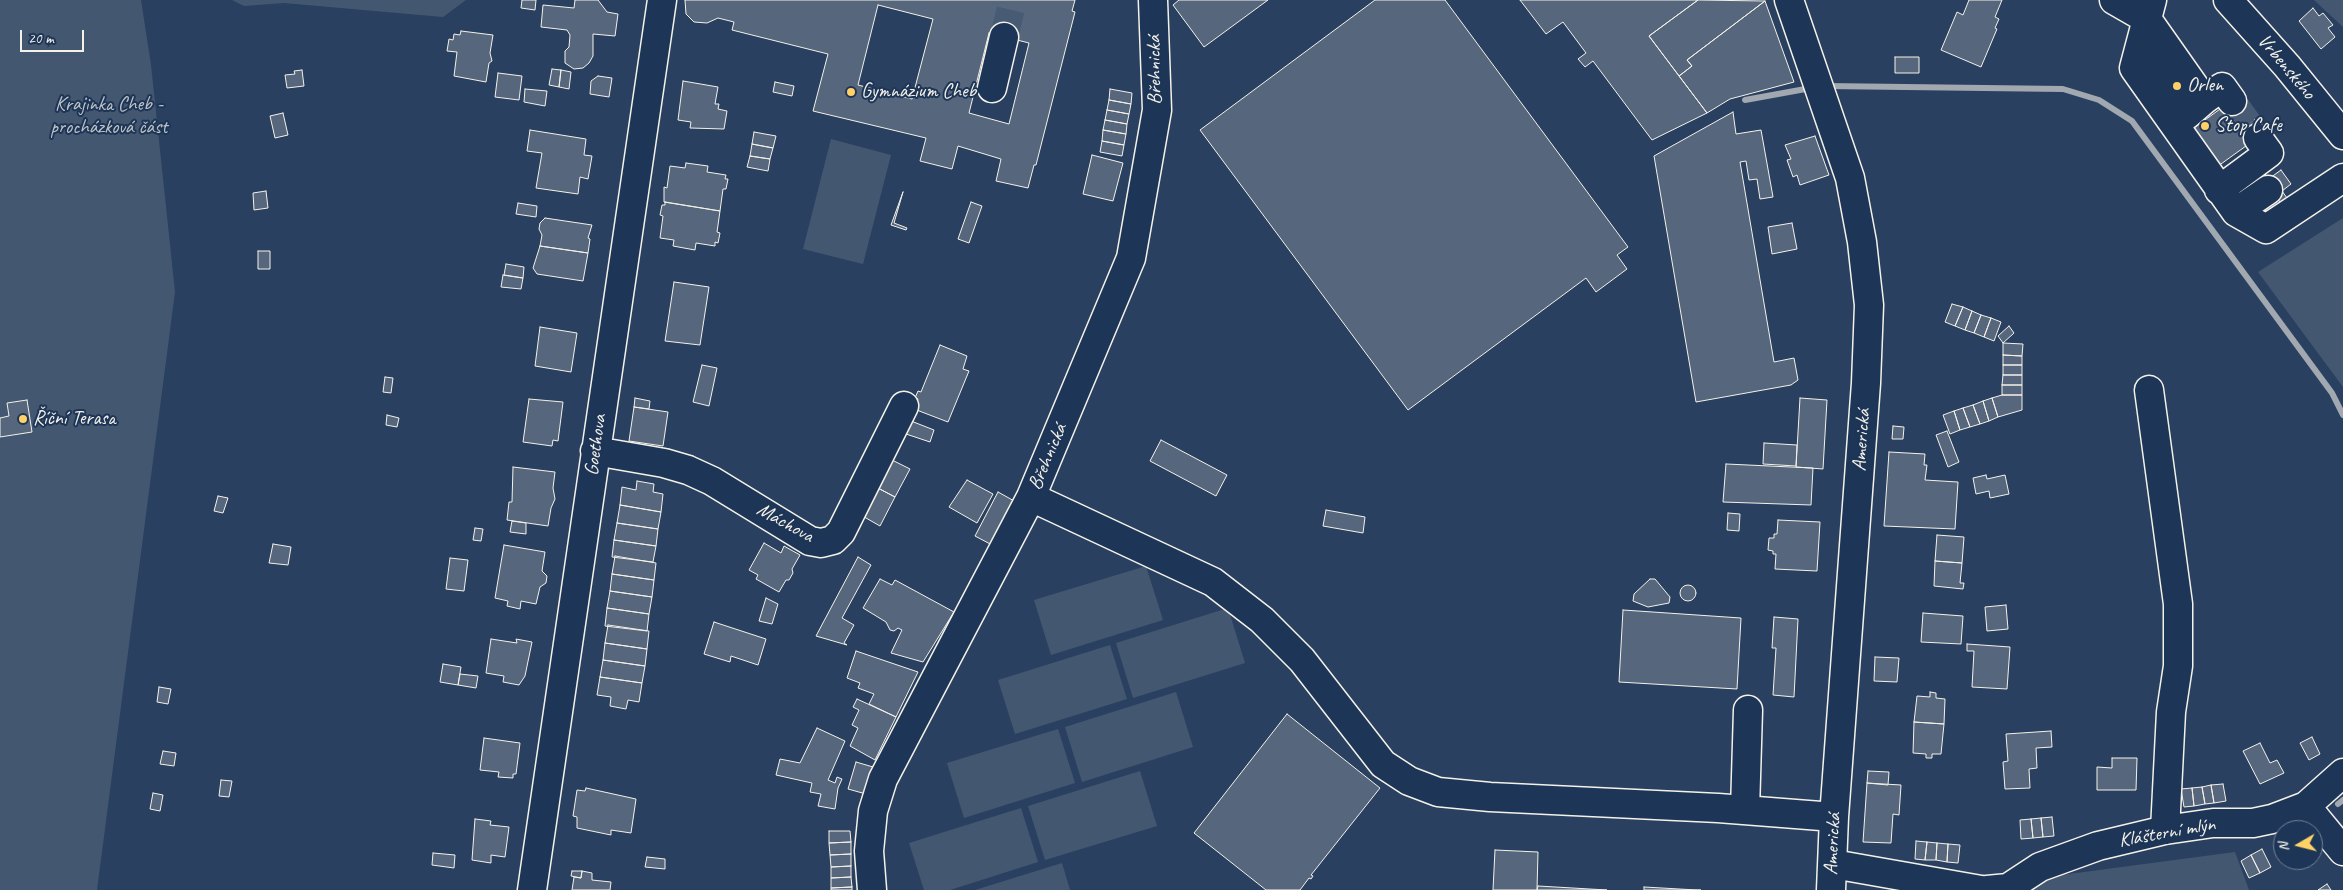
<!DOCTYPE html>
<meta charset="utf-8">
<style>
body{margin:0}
#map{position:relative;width:2343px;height:890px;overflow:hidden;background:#2a4060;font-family:Caveat,sans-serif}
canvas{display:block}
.north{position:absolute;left:2273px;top:820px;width:50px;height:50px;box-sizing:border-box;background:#1d3557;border:1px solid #738091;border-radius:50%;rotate:262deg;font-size:14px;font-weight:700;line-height:20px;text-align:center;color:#f4f1e8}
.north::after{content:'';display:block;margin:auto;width:18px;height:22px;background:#ffd166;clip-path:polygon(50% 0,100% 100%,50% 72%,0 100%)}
.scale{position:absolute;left:20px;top:30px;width:64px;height:22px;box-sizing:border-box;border:2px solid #f4f1e8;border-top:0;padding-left:6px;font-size:15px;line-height:18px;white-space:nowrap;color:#f4f1e8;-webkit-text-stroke:4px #1d3557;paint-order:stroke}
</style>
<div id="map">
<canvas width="2343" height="890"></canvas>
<div class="north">N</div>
<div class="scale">20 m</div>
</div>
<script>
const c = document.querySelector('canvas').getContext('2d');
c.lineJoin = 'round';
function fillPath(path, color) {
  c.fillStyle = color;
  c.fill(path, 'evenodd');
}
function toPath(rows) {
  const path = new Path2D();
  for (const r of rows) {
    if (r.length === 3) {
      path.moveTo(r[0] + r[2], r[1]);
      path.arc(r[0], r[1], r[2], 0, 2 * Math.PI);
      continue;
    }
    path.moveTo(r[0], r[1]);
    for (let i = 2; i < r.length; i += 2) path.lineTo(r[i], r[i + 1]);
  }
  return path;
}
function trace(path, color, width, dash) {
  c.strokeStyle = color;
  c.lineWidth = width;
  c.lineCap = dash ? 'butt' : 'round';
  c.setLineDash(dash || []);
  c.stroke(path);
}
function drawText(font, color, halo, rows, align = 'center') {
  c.font = font + ' Caveat,sans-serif';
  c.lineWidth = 4;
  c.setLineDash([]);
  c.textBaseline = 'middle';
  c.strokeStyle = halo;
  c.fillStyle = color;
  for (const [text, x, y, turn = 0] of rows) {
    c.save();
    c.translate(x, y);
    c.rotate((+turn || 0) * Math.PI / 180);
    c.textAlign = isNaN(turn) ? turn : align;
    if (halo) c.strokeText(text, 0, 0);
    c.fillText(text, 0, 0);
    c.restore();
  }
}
const green = toPath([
 [0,0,141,0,151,65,175,292,97,890,0,890],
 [232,0,466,0,443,17,284,3,244,6],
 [2314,0,2343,0,2343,27],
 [831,139,891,155,863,264,803,249],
 [2343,218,2343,387,2258,272],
 [1146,566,1163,620,1051,655,1034,600],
 [1228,608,1245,663,1133,698,1116,643],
 [1110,645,1127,699,1015,734,998,680],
 [1176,692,1193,747,1082,782,1065,727],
 [1058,729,1075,783,964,818,947,763],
 [1140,771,1157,826,1045,860,1028,806],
 [1021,808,1038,862,950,890,924,890,909,843],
 [2235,852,2249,890,1948,890],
 [1062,863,1070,890,975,890]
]);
const stream = toPath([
 [1826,86,2063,89,2099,100,2132,121,2332,393,2343,415],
 [1745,100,1811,88],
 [2338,804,2343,800]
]);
const building = toPath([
 [522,0,536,0,535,10,521,8,522,0],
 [575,0,598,0,607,12,618,14,615,36,593,34,593,56,589,63,583,68,574,69,565,63,565,51,569,47,570,35,567,30,541,27,543,5,574,8,575,0],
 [685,0,1075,0,1072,11,1075,12,1036,165,1034,165,1028,188,996,181,1001,159,958,146,952,169,920,161,926,138,813,111,828,54,732,30,734,22,718,18,707,23,694,22,686,14,685,0],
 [878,5,933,19,912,99,858,85,878,5],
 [989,33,1029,43,1009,124,969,113,989,33],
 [1179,0,1268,0,1204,47,1173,5,1179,0],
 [1375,0,1445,0,1628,247,1617,255,1627,269,1596,292,1586,278,1408,410,1200,130,1375,0],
 [1520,0,1698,0,1649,36,1707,113,1652,140,1593,61,1585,67,1578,59,1586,53,1563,22,1546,34,1520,0],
 [1698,0,1765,1,1687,60,1692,66,1679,76,1649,36,1698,0],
 [1969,0,2002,0,1995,17,1999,19,1995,28,1997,29,1981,67,1941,50,1957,12,1963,15,1969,0],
 [1765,1,1794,82,1730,99,1707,113,1679,76,1692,66,1687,60,1765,1],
 [2313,8,2319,16,2323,13,2333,25,2328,28,2335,37,2321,49,2299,21,2313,8],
 [461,31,493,35,490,53,492,61,489,63,486,82,454,76,457,52,447,51,449,39,453,40,454,34,460,35,461,31],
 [1895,57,1919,57,1919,73,1895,73,1895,57],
 [552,69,561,70,559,87,549,85,552,69],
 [302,70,304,86,287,88,285,75,295,74,294,71,302,70],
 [561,70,571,72,569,89,559,87,561,70],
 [498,73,522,76,519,100,495,97,498,73],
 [598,76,612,78,609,97,590,94,591,81,598,76],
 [683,81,718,87,715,104,719,104,718,109,727,111,724,129,690,128,691,122,678,120,683,81],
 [775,82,794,86,792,96,773,92,775,82],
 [525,89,547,91,545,106,524,102,525,89],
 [1110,89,1132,93,1131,104,1109,100,1110,89],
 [2238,96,2264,133,2214,169,2187,133,2238,96],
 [1109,100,1131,104,1129,114,1107,110,1109,100],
 [1107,110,1129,114,1127,124,1105,120,1107,110],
 [1733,112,1736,134,1761,130,1773,197,1760,199,1757,179,1749,180,1746,161,1740,162,1774,362,1794,358,1798,380,1791,385,1696,402,1654,156,1733,112],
 [283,113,288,135,275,138,270,116,283,113],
 [1105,120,1127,124,1126,134,1103,130,1105,120],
 [530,130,586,139,584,155,592,156,588,179,580,177,578,194,536,188,542,153,527,151,530,130],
 [1103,130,1126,134,1124,145,1102,141,1103,130],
 [754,132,776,136,773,148,752,144,754,132],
 [1815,136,1829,175,1800,185,1797,175,1793,177,1787,160,1791,159,1785,145,1815,136],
 [1102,141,1124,145,1122,156,1100,152,1102,141],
 [752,144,773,148,770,159,750,156,752,144],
 [1092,155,1123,163,1113,201,1083,194,1092,155],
 [750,156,770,159,768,171,747,167,750,156],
 [686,163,708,166,707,172,726,175,725,179,728,179,726,189,723,189,720,211,664,202,664,187,667,188,670,166,685,168,686,163],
 [2281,170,2291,184,2282,191,2287,198,2281,203,2263,183,2281,170],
 [266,191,268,208,254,210,253,193,266,191],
 [903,192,894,223,907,228,906,230,891,225,903,192],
 [665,202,720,211,717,232,720,233,718,243,715,242,715,246,696,243,695,250,673,246,674,240,660,238,663,216,660,215,662,205,665,205,665,202],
 [971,202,982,206,969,243,958,239,971,202],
 [518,203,537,206,536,217,516,214,518,203],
 [545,218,592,225,588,238,590,239,588,253,540,246,542,235,539,229,540,223,545,218],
 [1792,223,1797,249,1772,254,1768,227,1792,223],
 [540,246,588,253,583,281,537,274,533,268,540,246],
 [258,251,270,251,270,269,258,269,258,251],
 [506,264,524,267,523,278,504,275,506,264],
 [503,275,523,278,521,289,501,287,503,275],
 [674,282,709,287,700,345,665,341,674,282],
 [1952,304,1963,307,1955,326,1945,322,1952,304],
 [1963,307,1972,311,1965,330,1955,326,1963,307],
 [1972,311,1981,315,1974,333,1965,330,1972,311],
 [1981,315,1991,318,1984,337,1974,333,1981,315],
 [1991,318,2001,322,1994,341,1984,337,1991,318],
 [2009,326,2014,333,2003,343,1998,336,2009,326],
 [540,327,577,333,571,372,535,366,540,327],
 [2003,343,2023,344,2022,356,2003,355,2003,343],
 [940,345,967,356,963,369,969,371,948,422,914,409,918,399,915,398,918,391,921,392,940,345],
 [2003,355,2022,356,2022,365,2003,365,2003,355],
 [702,365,717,368,709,406,693,402,702,365],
 [2003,365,2022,365,2022,375,2003,375,2003,365],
 [2003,375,2022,375,2022,385,2002,385,2003,375],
 [385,377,393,378,391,393,383,392,385,377],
 [2002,385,2022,385,2022,395,2002,395,2002,385],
 [2002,395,2022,395,2022,410,1998,417,1992,398,2002,395],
 [635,398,650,401,649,409,634,407,635,398],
 [1800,398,1827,400,1823,469,1796,467,1800,398],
 [1992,398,1998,417,1989,421,1983,401,1992,398],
 [529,399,563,402,558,441,553,440,552,446,523,442,529,399],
 [27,400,32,432,0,437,0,418,9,416,7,403,27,400],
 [1983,401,1989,421,1980,424,1973,405,1983,401],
 [1973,405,1980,424,1970,427,1963,408,1973,405],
 [634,407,668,412,663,446,629,441,634,407],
 [1963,408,1970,427,1960,430,1954,411,1963,408],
 [1954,411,1960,430,1950,434,1943,415,1954,411],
 [387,415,399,418,397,427,386,425,387,415],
 [911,421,934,430,930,442,906,434,911,421],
 [1893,426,1904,427,1903,439,1892,439,1893,426],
 [1947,431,1959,462,1948,467,1936,435,1947,431],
 [1161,440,1227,475,1216,496,1150,461,1161,440],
 [1764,443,1797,445,1796,466,1763,464,1764,443],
 [1889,452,1925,454,1924,465,1927,465,1925,480,1958,482,1955,529,1884,526,1889,452],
 [888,458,910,469,895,497,874,486,888,458],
 [1726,464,1813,468,1811,505,1723,502,1726,464],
 [513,467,555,472,553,488,555,499,551,508,548,526,507,520,509,502,512,502,513,467],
 [1986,475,1987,479,2005,475,2009,494,1990,498,1989,491,1976,494,1973,478,1986,475],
 [967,480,993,494,977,523,949,507,967,480],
 [637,481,654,484,653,492,663,494,661,512,620,505,622,487,636,490,637,481],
 [874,486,895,497,880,526,859,514,874,486],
 [998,492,1016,502,994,546,975,536,998,492],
 [218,496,228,498,223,513,214,511,218,496],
 [620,505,661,512,658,529,617,523,620,505],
 [1326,510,1365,517,1363,533,1323,526,1326,510],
 [1728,513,1740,514,1739,531,1727,530,1728,513],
 [1778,520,1820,522,1817,571,1775,569,1776,554,1773,554,1773,551,1768,550,1769,538,1774,538,1774,534,1777,534,1778,520],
 [512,521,526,523,526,534,510,532,512,521],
 [617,523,658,529,656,546,614,540,617,523],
 [475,528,483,529,481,541,473,540,475,528],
 [1937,535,1964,537,1962,563,1935,561,1937,535],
 [614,540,656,546,653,562,612,557,614,540],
 [764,543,781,553,784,546,800,555,792,569,793,573,789,580,786,580,779,592,756,579,758,575,749,570,764,543],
 [273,544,291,547,288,565,269,563,273,544],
 [504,545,545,552,542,571,547,576,546,583,540,587,536,604,521,601,520,609,507,606,508,601,495,598,504,545],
 [615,556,656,563,654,580,612,574,615,556],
 [858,557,871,565,842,618,854,625,844,643,847,645,816,636,858,557],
 [450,558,468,560,464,591,446,589,450,558],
 [1935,561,1962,563,1960,583,1964,583,1963,589,1934,586,1935,561],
 [612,574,654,580,652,597,610,591,612,574],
 [880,579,892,585,895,580,954,612,923,662,891,653,902,630,898,628,894,631,890,630,886,622,863,608,880,579],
 [1650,579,1655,579,1670,597,1669,603,1648,607,1633,601,1634,594,1650,579],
 [1688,593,8],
 [610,591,652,597,649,614,607,608,610,591],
 [766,598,778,604,772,624,759,621,766,598],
 [2006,605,2008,629,1987,631,1985,607,2006,605],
 [607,608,649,614,647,631,605,626,607,608],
 [1623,610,1741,618,1737,689,1619,682,1623,610],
 [1923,613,1963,616,1961,644,1921,642,1923,613],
 [1774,617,1798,619,1794,697,1773,695,1776,648,1772,648,1774,617],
 [714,622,766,639,758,665,731,656,730,662,704,654,714,622],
 [608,625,649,631,647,649,605,643,608,625],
 [491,639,517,643,516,639,532,642,525,676,519,685,503,682,504,676,486,673,491,639],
 [605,643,647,649,645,666,603,660,605,643],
 [1967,644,2010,647,2007,689,1972,687,1974,651,1967,651,1967,644],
 [856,651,918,672,896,717,869,704,874,694,858,688,860,683,847,678,856,651],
 [1875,657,1899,658,1897,682,1874,681,1875,657],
 [603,660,645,666,642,683,600,677,603,660],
 [443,664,461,667,458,685,440,682,443,664],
 [460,674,478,676,476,688,458,685,460,674],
 [600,677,642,683,639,702,628,700,626,709,610,706,611,697,597,695,600,677],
 [159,687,171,689,168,704,157,702,159,687],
 [1930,692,1936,693,1936,698,1945,699,1944,724,1914,722,1917,696,1930,697,1930,692],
 [857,699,896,717,875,760,850,746,858,728,852,725,859,710,853,707,857,699],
 [1287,714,1380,788,1311,875,1313,876,1311,879,1309,878,1300,890,1266,890,1194,833,1287,714],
 [1914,722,1944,724,1941,754,1932,754,1932,758,1926,758,1926,754,1913,753,1914,722],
 [817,728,845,741,828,780,835,783,837,777,842,779,838,788,835,809,818,806,821,794,810,792,812,783,776,775,780,759,800,763,817,728],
 [2051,731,2052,747,2036,748,2037,768,2029,769,2030,788,2005,789,2003,762,2008,761,2006,734,2051,731],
 [2312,737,2320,754,2309,760,2300,743,2312,737],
 [484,738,520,743,516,774,513,774,513,778,498,777,499,772,480,770,484,738],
 [2260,743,2270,763,2277,760,2284,773,2260,784,2243,751,2260,743],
 [163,751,176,753,174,766,160,764,163,751],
 [2112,758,2137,758,2136,790,2097,790,2097,767,2112,768,2112,758],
 [856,762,873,767,866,794,848,789,856,762],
 [1868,771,1889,772,1888,785,1867,783,1868,771],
 [221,780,232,781,229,797,219,796,221,780],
 [1867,783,1901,785,1899,815,1893,814,1891,843,1863,842,1867,783],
 [2223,784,2226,801,2214,803,2211,785,2223,784],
 [2211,785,2214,803,2205,804,2202,787,2211,785],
 [2202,787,2205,804,2194,806,2192,788,2202,787],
 [586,788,636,799,631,833,611,830,611,835,577,828,577,817,573,816,577,790,585,791,586,788],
 [2192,788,2194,806,2184,807,2181,789,2192,788],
 [153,793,163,795,160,811,150,809,153,793],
 [2052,817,2054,836,2043,837,2041,818,2052,817],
 [2041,818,2043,837,2033,838,2031,819,2041,818],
 [475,819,491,821,490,825,509,827,505,857,491,855,491,863,472,860,475,819],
 [2031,819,2033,838,2021,839,2020,820,2031,819],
 [829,831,850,831,851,842,829,843,829,831],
 [1916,841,1927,842,1925,860,1915,859,1916,841],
 [851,842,851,854,830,855,829,843,851,842],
 [1927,842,1937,843,1936,860,1925,860,1927,842],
 [1937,843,1948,844,1947,862,1936,860,1937,843],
 [1948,844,1960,845,1958,863,1947,862,1948,844],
 [2262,849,2271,867,2260,873,2251,855,2262,849],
 [1495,850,1538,852,1537,890,1493,890,1495,850],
 [433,853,455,855,454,868,432,865,433,853],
 [851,854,851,866,831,867,830,855,851,854],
 [2251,855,2260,873,2249,878,2241,861,2251,855],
 [647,857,665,859,665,869,645,867,647,857],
 [851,866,851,877,831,878,831,867,851,866],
 [572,871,582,871,581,878,571,876,572,871],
 [582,871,592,873,592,880,611,882,610,890,572,890,574,877,581,878,582,871],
 [851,877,852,887,831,888,831,878,851,877],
 [2327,884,2331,890,2318,890,2327,884],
 [1538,886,1607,890,1537,890,1538,886],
 [852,887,852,890,831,890,831,888,852,887],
 [1644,887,1697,890,1701,890,1644,890,1644,887]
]);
const minorTunnel = toPath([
 [1004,37,1013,0],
 [2232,101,2258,138]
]);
const minor = toPath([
 [1789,0,1850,178,1862,242,1869,305,1866,383,1834,817,1831,890],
 [2114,0,2147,19,2204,100,2189,113],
 [2152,0,2134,68,2236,212,2266,229,2343,178],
 [2146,49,2189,113,2175,124],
 [992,88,1004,37],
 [2204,100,2222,87,2232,101],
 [2219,190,2269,153,2258,138],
 [2236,212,2268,190],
 [2149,390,2178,604,2178,666,2171,712,2165,830],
 [595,451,664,463,688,470,712,481,810,541,821,543,833,540,841,532,904,406],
 [1031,497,1213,582,1262,620,1302,660,1383,764,1409,781,1438,792,1490,797,1718,808,1834,817],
 [2306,806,2343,851],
 [1745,810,1748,710],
 [1833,864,1981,890],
 [532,890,662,0],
 [872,890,869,851,873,811,883,779,1031,497,1131,258,1157,110,1153,0],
 [1987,890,2008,888,2040,867,2098,846,2165,830,2213,823,2253,823,2272,819,2306,806,2343,773]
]);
const major = toPath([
 [2228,0,2287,66,2343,135]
]);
const markers = [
 [2177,86,5,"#ffd166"],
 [851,92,5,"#ffd166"],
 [2205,126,5,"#ffd166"],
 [23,419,5,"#ffd166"]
];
const streetNames = [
 ["Vrbenského",2286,67,50],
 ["Břehnická",1155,70,-91],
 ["Americká",1862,440,-86],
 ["Goethova",596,445,-82],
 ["Břehnická",1048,457,-67],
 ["Máchova",785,523,29],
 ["Klášterní mlýn",2167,833,-10],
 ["Americká",1833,844,-87]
];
const poiNames = [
 ["Orlen",2187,86],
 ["Gymnázium Cheb",861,92],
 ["Stop Cafe",2215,126],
 ["Říční Terasa",33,419]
];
const parkNames = [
 ["Krajinka Cheb -",109,105],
 ["procházková část",109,128]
];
fillPath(green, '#445771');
trace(stream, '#a1a8b0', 6);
fillPath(building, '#56677d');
trace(building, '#f4f1e8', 1);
trace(minorTunnel, '#485b74', 28, [28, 14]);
trace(minor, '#f4f1e8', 31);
trace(major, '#f4f1e8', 31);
trace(minor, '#1d3557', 28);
trace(major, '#1d3557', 28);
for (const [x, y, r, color] of markers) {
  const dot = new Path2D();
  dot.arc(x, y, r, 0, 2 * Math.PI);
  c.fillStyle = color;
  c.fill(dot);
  trace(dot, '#1d3557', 2);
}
drawText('20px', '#f4f1e8', '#1d3557', streetNames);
drawText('20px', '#f4f1e8', '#1d3557', poiNames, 'left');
drawText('20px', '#bfc3c4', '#1d3557', parkNames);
</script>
